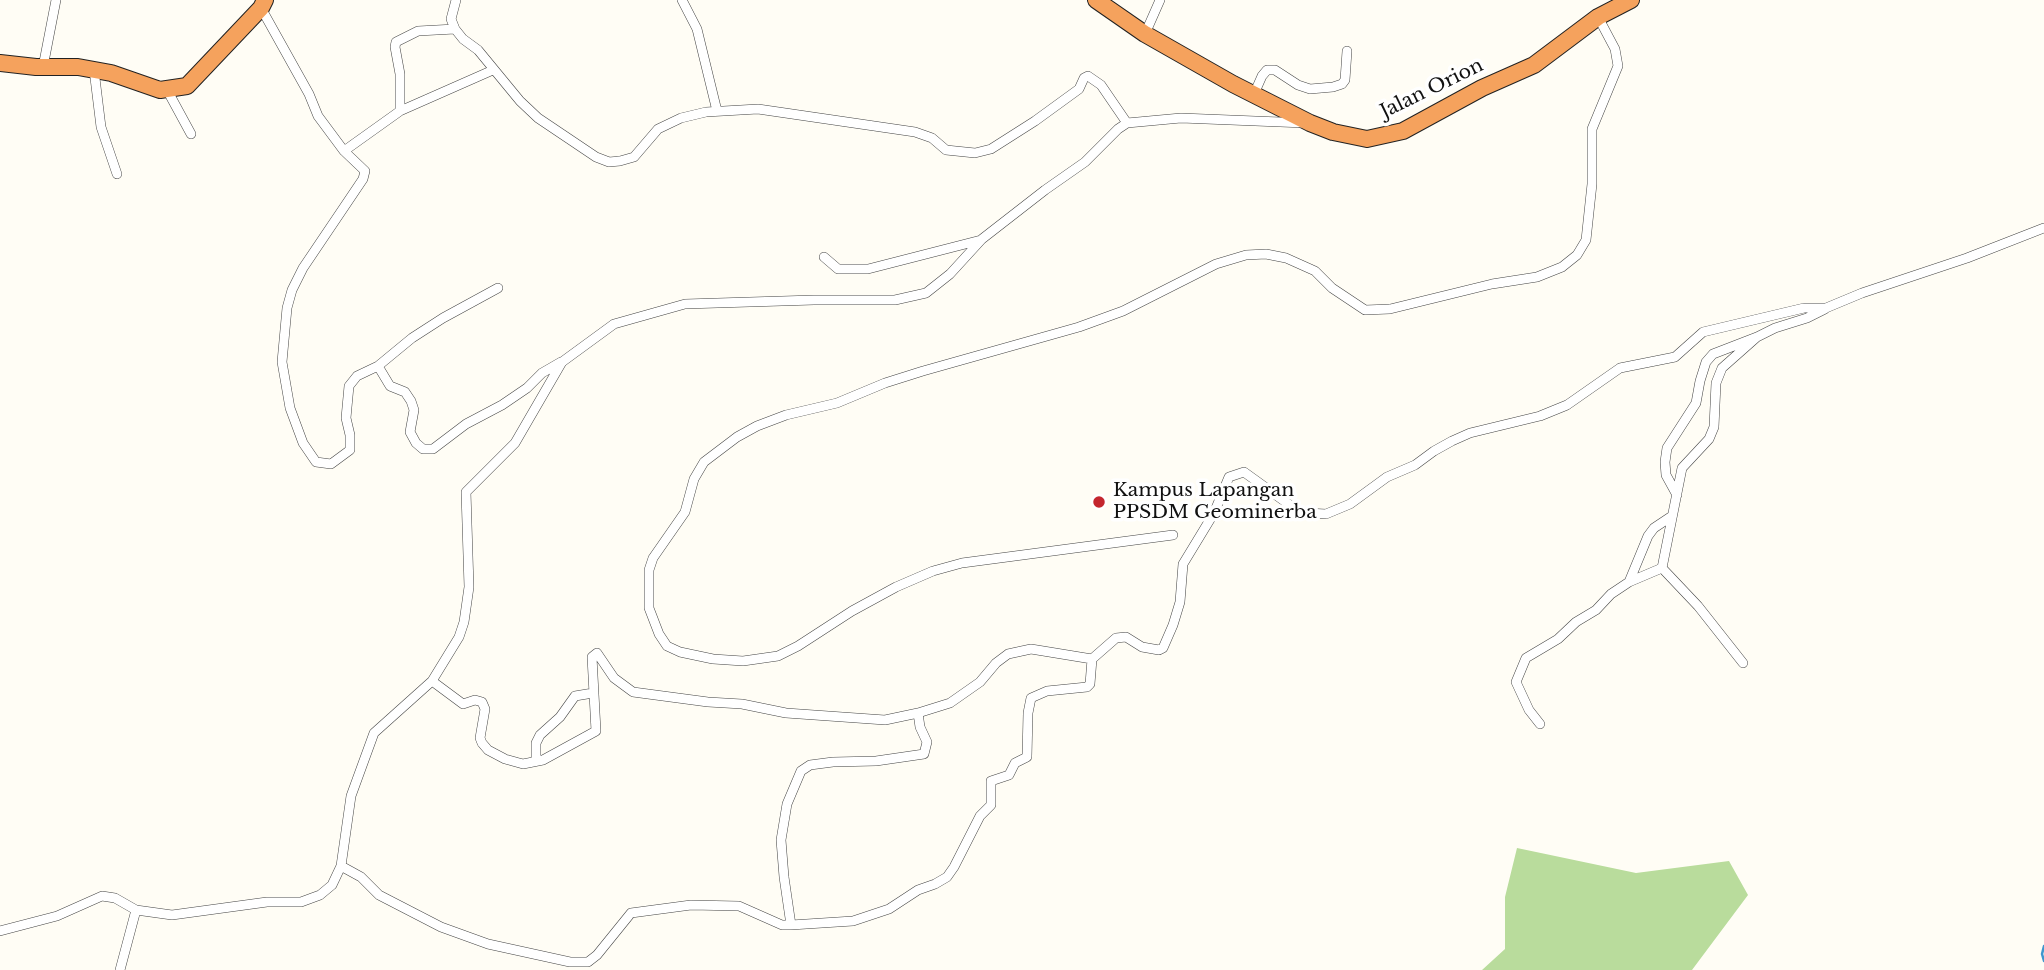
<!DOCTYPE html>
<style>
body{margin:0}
canvas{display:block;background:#fffdf5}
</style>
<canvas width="2044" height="970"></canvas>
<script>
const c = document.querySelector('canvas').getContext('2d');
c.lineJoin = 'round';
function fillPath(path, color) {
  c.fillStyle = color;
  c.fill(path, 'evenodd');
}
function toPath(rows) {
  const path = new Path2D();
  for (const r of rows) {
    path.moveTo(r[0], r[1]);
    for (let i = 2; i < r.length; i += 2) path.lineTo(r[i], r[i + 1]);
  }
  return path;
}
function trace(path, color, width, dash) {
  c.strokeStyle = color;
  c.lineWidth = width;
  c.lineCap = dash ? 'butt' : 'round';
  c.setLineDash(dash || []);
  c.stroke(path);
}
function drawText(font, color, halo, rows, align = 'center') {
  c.font = font + ' "Libre Baskerville",serif';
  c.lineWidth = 7;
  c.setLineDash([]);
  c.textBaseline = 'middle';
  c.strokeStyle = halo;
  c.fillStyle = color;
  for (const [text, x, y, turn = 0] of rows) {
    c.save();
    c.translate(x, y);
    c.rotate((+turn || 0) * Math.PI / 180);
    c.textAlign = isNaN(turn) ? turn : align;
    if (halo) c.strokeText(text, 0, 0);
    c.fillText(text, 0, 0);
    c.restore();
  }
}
const forest = toPath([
 [1517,848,1636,873,1729,861,1748,895,1692,970,1482,970,1505,949,1505,897]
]);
const stream = toPath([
 [2044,946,2042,954,2044,961]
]);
const street = toPath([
 [456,0,451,19,455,29,463,39,478,50,520,101,538,118,596,157,609,162,620,161,634,157,658,129,681,118,706,112,758,109,915,132,932,138,946,150,975,153,991,149,1035,121,1079,89,1084,78,1088,76,1101,85,1127,123],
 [682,0,697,29,717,111],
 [261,8,309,94,318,116,344,151,365,171,363,179,303,268,292,290,287,308,282,362,290,408,303,443,316,462,331,464,350,450,350,435,346,418,349,386,357,376,378,366,412,338,443,318,498,288],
 [1145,34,1160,0],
 [43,67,56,0],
 [94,70,101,127,117,174],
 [166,88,191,134],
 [1254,94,1262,76,1267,70,1275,70,1298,85,1310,89,1333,87,1342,84,1345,80,1347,51],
 [400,111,400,74,395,47,396,42,418,31,455,29],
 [344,151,400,111,493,70],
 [824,257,838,269,868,269,981,240],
 [378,366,390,386,405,392,411,401,414,410,410,432,416,443,423,449,433,449,466,424,502,405,527,388,542,373,561,362],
 [1677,495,1666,475,1665,462,1667,448,1696,403,1700,381,1706,362,1713,354,1757,337,1775,328,1807,318,1825,309],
 [1173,535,962,563,933,571,896,587,852,611,798,646,778,656,743,661,713,659,680,652,667,646,659,634,649,608,649,570,653,558,685,512,694,479,704,462,737,437,757,426,786,415,837,403,885,383,923,371,1079,327,1123,311,1216,264,1246,255,1266,254,1286,258,1315,271,1332,288,1365,310,1390,309,1492,284,1537,277,1562,267,1577,255,1586,240,1592,184,1592,129,1618,66,1615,49,1598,17],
 [1629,582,1648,536,1654,528,1672,516],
 [1743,663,1698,606,1662,568,1682,468,1709,439,1714,427,1716,383,1722,368,1757,337],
 [432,681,463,704,475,700,482,702,485,709,480,738,482,743,488,750,505,759,523,764,543,760,596,731,592,657,597,653,614,678,633,692,708,702,742,704,786,713,885,720,918,713,950,703,980,682,996,663,1008,654,1031,649,1092,659],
 [1540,724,1529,710,1516,682,1526,658,1558,639,1576,622,1596,610,1611,594,1629,582,1662,568],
 [536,761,536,743,540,735,560,717,575,696,593,693],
 [341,866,361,877,379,895,441,927,488,944,570,962,588,962,597,955,631,913,691,905,739,906,782,925,791,925,853,921,889,909,918,890,935,884,947,877,954,867,980,816,991,805,991,781,1009,775,1015,763,1027,757,1028,713,1031,698,1047,691,1087,687,1090,684,1092,659,1116,638,1126,637,1142,647,1159,650,1163,648,1173,625,1180,602,1183,564,1214,513,1229,477,1244,472,1294,508,1307,513,1326,514,1350,504,1387,477,1415,465,1434,451,1452,441,1470,433,1540,416,1567,405,1620,368,1675,357,1703,332,1804,308,1826,308,1862,293,1967,258,2044,228],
 [791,925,784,877,781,840,787,804,801,771,810,765,833,762,876,761,924,754,927,742,920,727,918,713],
 [0,931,57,916,102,896,115,898,136,910,172,915,267,902,301,902,320,895,332,885,341,866,351,796,374,733,432,681,459,637,464,622,469,587,466,492,515,443,562,362,614,324,685,304,814,300,895,300,926,293,950,274,982,239,1045,190,1085,162,1118,129,1127,123,1181,118,1305,123],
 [120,970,136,910]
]);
const highway = toPath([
 [1096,0,1145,34,1233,84,1310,123,1333,132,1367,139,1403,131,1482,88,1534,65,1598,17,1631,0],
 [0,63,36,67,78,67,111,73,160,90,187,86,261,8,265,0]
]);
const markers = [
 [1099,502,7,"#c4262e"]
];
const streetNames = [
 ["Jalan Orion",1432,89,-26]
];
const poiNames = [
 ["Kampus Lapangan",1113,491],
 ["PPSDM Geominerba",1113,513]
];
fillPath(forest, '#b9dc9c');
trace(stream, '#3f96cf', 2.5);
trace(street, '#444', 10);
trace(highway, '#222', 18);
trace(street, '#fff', 9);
trace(highway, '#f5a25d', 16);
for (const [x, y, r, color] of markers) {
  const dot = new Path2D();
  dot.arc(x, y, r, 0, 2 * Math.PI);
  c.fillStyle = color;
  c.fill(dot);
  trace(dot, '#fff', 2.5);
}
drawText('19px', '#111', '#fff', streetNames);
drawText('19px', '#111', '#fff', poiNames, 'left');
</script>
